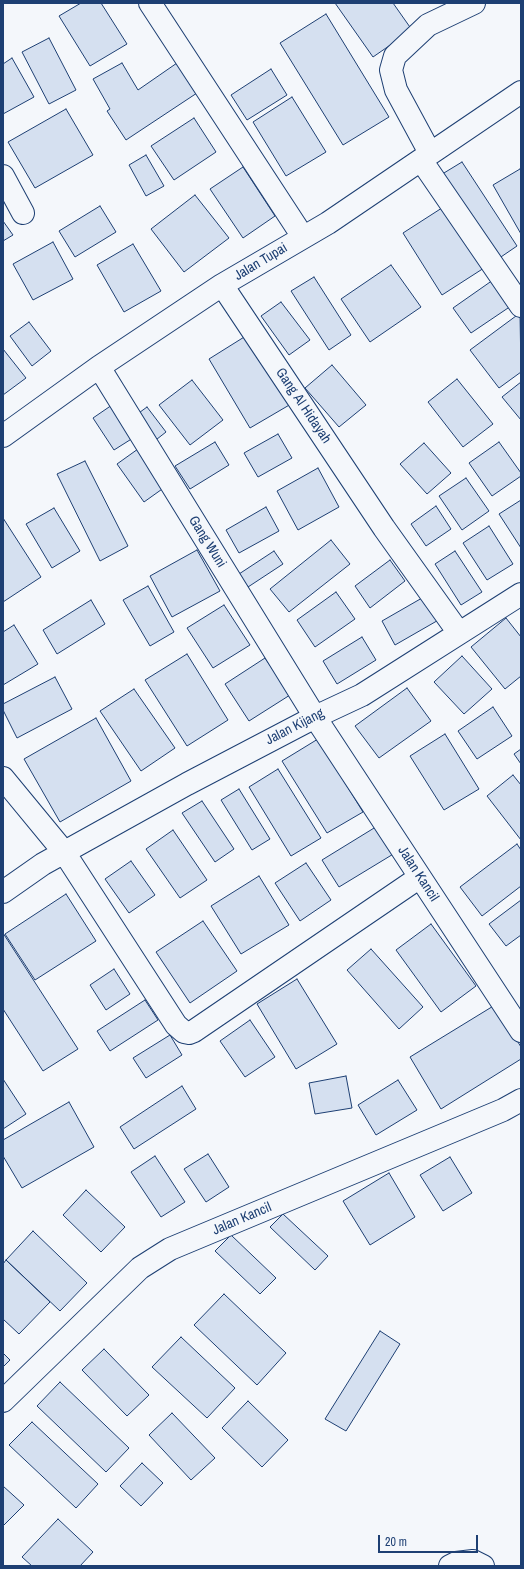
<!DOCTYPE html>
<style>
body{margin:0}
#map{position:relative;width:524px;height:1569px;overflow:hidden;background:#f4f7fb;font-family:"Archivo Narrow",sans-serif}
canvas{display:block}
.frame{position:absolute;inset:0;border:4px solid #1d3f73;pointer-events:none}
.scale{position:absolute;left:378px;top:1535px;width:100px;height:18px;box-sizing:border-box;border:2px solid #1d3f73;border-top:0;padding-left:5px;font-size:12px;line-height:14px;white-space:nowrap;color:#1d3f73;-webkit-text-stroke:3px #f4f7fb;paint-order:stroke}
</style>
<div id="map">
<canvas width="524" height="1569"></canvas>
<div class="frame"></div>
<div class="scale">20 m</div>
</div>
<script>
const c = document.querySelector('canvas').getContext('2d');
c.lineJoin = 'round';
function fillPath(path, color) {
  c.fillStyle = color;
  c.fill(path, 'evenodd');
}
function toPath(rows) {
  const path = new Path2D();
  for (const r of rows) {
    path.moveTo(r[0], r[1]);
    for (let i = 2; i < r.length; i += 2) path.lineTo(r[i], r[i + 1]);
  }
  return path;
}
function trace(path, color, width, dash) {
  c.strokeStyle = color;
  c.lineWidth = width;
  c.lineCap = dash ? 'butt' : 'round';
  c.setLineDash(dash || []);
  c.stroke(path);
}
function drawText(font, color, halo, rows, align = 'center') {
  c.font = font + ' "Archivo Narrow",sans-serif';
  c.lineWidth = 3;
  c.setLineDash([]);
  c.textBaseline = 'middle';
  c.strokeStyle = halo;
  c.fillStyle = color;
  for (const [text, x, y, turn = 0] of rows) {
    c.save();
    c.translate(x, y);
    c.rotate((+turn || 0) * Math.PI / 180);
    c.textAlign = isNaN(turn) ? turn : align;
    if (halo) c.strokeText(text, 0, 0);
    c.fillText(text, 0, 0);
    c.restore();
  }
}
const building = toPath([
 [81,3,101,3,127,44,90,66,59,16,81,3],
 [335,3,393,3,412,30,373,57,335,3],
 [326,14,389,117,343,145,280,43,326,14],
 [49,38,76,90,49,104,22,52,49,38],
 [12,58,34,97,3,114,3,64,12,58],
 [122,63,138,90,177,63,197,93,126,140,107,111,110,109,93,79,122,63],
 [271,69,287,95,247,120,231,95,271,69],
 [292,97,326,152,286,176,253,122,292,97],
 [66,109,93,155,35,188,8,142,66,109],
 [194,118,216,152,174,180,151,146,194,118],
 [146,155,164,186,146,196,129,165,146,155],
 [462,162,517,246,495,261,439,176,462,162],
 [243,167,275,216,243,238,210,189,243,167],
 [520,169,521,170,521,234,493,185,520,169],
 [195,195,229,238,184,272,151,229,195,195],
 [100,206,116,232,75,257,59,231,100,206],
 [445,206,484,268,442,295,403,233,445,206],
 [3,221,13,235,3,241,3,221],
 [53,242,73,279,33,300,13,264,53,242],
 [133,244,161,291,124,312,97,265,133,244],
 [391,265,421,307,370,342,341,299,391,265],
 [314,277,351,335,329,350,291,291,314,277],
 [493,280,511,306,471,333,453,308,493,280],
 [281,302,310,340,289,355,261,316,281,302],
 [520,313,521,372,499,388,470,350,520,313],
 [29,322,51,351,32,366,10,336,29,322],
 [249,334,291,404,250,428,209,359,249,334],
 [3,349,26,378,3,395,3,349],
 [332,365,366,405,339,427,305,388,332,365],
 [457,379,493,424,463,447,428,402,457,379],
 [192,380,223,420,190,445,159,405,192,380],
 [521,382,521,420,502,397,521,382],
 [112,405,133,438,114,450,93,418,112,405],
 [147,407,166,432,152,443,132,418,147,407],
 [278,434,292,458,258,477,244,453,278,434],
 [215,442,229,465,190,489,175,466,215,442],
 [499,442,521,473,521,476,492,496,469,463,499,442],
 [424,443,451,473,427,494,400,464,424,443],
 [138,449,165,487,144,502,117,464,138,449],
 [85,461,128,546,100,561,57,474,85,461],
 [318,468,339,507,298,530,277,491,318,468],
 [466,478,489,511,462,530,439,496,466,478],
 [521,500,521,548,499,514,521,500],
 [436,506,451,529,426,546,411,524,436,506],
 [266,507,279,531,239,553,226,530,266,507],
 [54,508,80,551,52,568,26,524,54,508],
 [3,518,41,577,3,602,3,518],
 [489,526,513,564,487,580,463,543,489,526],
 [331,540,350,564,289,612,270,589,331,540],
 [197,550,220,591,172,617,150,576,197,550],
 [274,551,283,564,248,587,239,574,274,551],
 [455,551,482,592,461,605,435,564,455,551],
 [390,560,405,581,370,608,355,586,390,560],
 [148,586,174,632,150,646,123,600,148,586],
 [336,592,355,619,315,647,297,620,336,592],
 [429,594,442,618,395,645,382,621,429,594],
 [91,600,105,624,57,654,43,630,91,600],
 [224,605,250,645,213,668,187,628,224,605],
 [506,618,521,637,521,676,505,689,471,647,506,618],
 [14,625,38,664,3,685,3,632,14,625],
 [362,637,376,660,337,684,323,661,362,637],
 [187,654,228,720,187,746,145,680,187,654],
 [462,656,492,689,464,714,434,682,462,656],
 [265,658,290,695,249,721,225,684,265,658],
 [55,677,72,709,17,738,3,710,3,704,55,677],
 [407,688,431,721,379,758,355,726,407,688],
 [134,689,175,748,141,771,100,711,134,689],
 [493,707,512,736,477,759,458,731,493,707],
 [96,718,131,781,60,822,24,759,96,718],
 [445,734,479,789,444,810,410,756,445,734],
 [318,739,363,812,327,833,282,761,318,739],
 [521,749,521,764,514,754,521,749],
 [278,769,321,838,291,856,249,787,278,769],
 [513,775,521,785,521,840,487,796,513,775],
 [239,789,270,839,252,850,221,800,239,789],
 [202,801,234,849,215,862,182,813,202,801],
 [379,825,395,853,339,887,322,860,379,825],
 [173,830,207,880,180,898,146,849,173,830],
 [517,844,521,850,521,886,482,916,460,887,517,844],
 [131,861,155,895,129,913,105,879,131,861],
 [306,863,331,900,300,921,275,883,306,863],
 [259,876,289,925,241,954,211,906,259,876],
 [66,894,96,941,35,980,5,934,66,894],
 [521,900,521,935,506,946,489,924,521,900],
 [203,921,237,971,190,1003,156,952,203,921],
 [431,924,476,986,441,1012,396,950,431,924],
 [3,933,78,1049,43,1071,3,1009,3,933],
 [371,949,423,1007,399,1029,347,970,371,949],
 [114,969,130,994,106,1010,90,985,114,969],
 [297,979,337,1044,296,1069,257,1004,297,979],
 [145,1000,158,1020,110,1051,97,1031,145,1000],
 [495,1005,521,1047,521,1059,441,1109,410,1057,495,1005],
 [250,1020,275,1057,245,1077,220,1041,250,1020],
 [170,1035,182,1055,146,1078,133,1058,170,1035],
 [346,1076,352,1108,315,1114,309,1083,346,1076],
 [3,1079,26,1114,3,1129,3,1079],
 [398,1080,417,1110,376,1135,358,1105,398,1080],
 [182,1086,196,1109,134,1149,120,1127,182,1086],
 [69,1102,94,1147,22,1188,3,1156,3,1140,69,1102],
 [208,1154,229,1187,206,1202,184,1169,208,1154],
 [155,1156,185,1202,161,1217,131,1172,155,1156],
 [450,1157,472,1193,443,1211,420,1175,450,1157],
 [389,1173,415,1217,370,1245,343,1201,389,1173],
 [86,1190,125,1227,101,1252,63,1215,86,1190],
 [283,1214,328,1256,315,1270,270,1227,283,1214],
 [33,1231,87,1283,60,1311,6,1260,33,1231],
 [231,1235,276,1278,260,1294,215,1251,231,1235],
 [6,1260,50,1302,19,1334,3,1319,3,1264,6,1260],
 [224,1294,286,1353,257,1385,194,1325,224,1294],
 [380,1331,400,1344,346,1431,325,1419,380,1331],
 [181,1337,235,1388,207,1418,152,1367,181,1337],
 [104,1349,149,1395,127,1416,82,1370,104,1349],
 [3,1353,10,1360,3,1367,3,1353],
 [60,1382,129,1448,106,1472,37,1406,60,1382],
 [248,1401,288,1440,262,1467,222,1428,248,1401],
 [172,1413,215,1458,191,1480,149,1435,172,1413],
 [32,1422,98,1484,76,1508,9,1445,32,1422],
 [142,1463,163,1483,141,1506,120,1486,142,1463],
 [3,1486,24,1505,3,1526,3,1486],
 [58,1519,93,1552,80,1566,32,1566,22,1557,58,1519]
]);
const minor = toPath([
 [150,3,303,237],
 [430,153,396,90,391,70,395,56,428,25,474,3],
 [421,160,521,306],
 [3,176,23,213],
 [222,285,384,528,459,633],
 [99,367,315,717,521,1031],
 [3,436,99,367,222,285,328,223,521,92],
 [3,778,64,852,176,1025,184,1032,189,1033,194,1031,420,877],
 [3,892,43,864,187,784,315,717,362,695,521,594],
 [3,1401,140,1268,170,1249,503,1110,521,1100],
 [450,1566,456,1563,473,1561,483,1566]
]);
const streetNames = [
 ["Jalan Tupai",261,262,-31],
 ["Gang Al Hidayah",303,406,56],
 ["Gang Wuni",207,542,58],
 ["Jalan Kijang",295,727,-27],
 ["Jalan Kancil",418,874,57],
 ["Jalan Kancil",242,1219,-23]
];
fillPath(building, '#d5e0f0');
trace(building, '#1d3f73', 1);
trace(minor, '#1d3f73', 24);
trace(minor, '#f4f7fb', 22);
drawText('14px', '#1d3f73', '#f4f7fb', streetNames);
</script>
